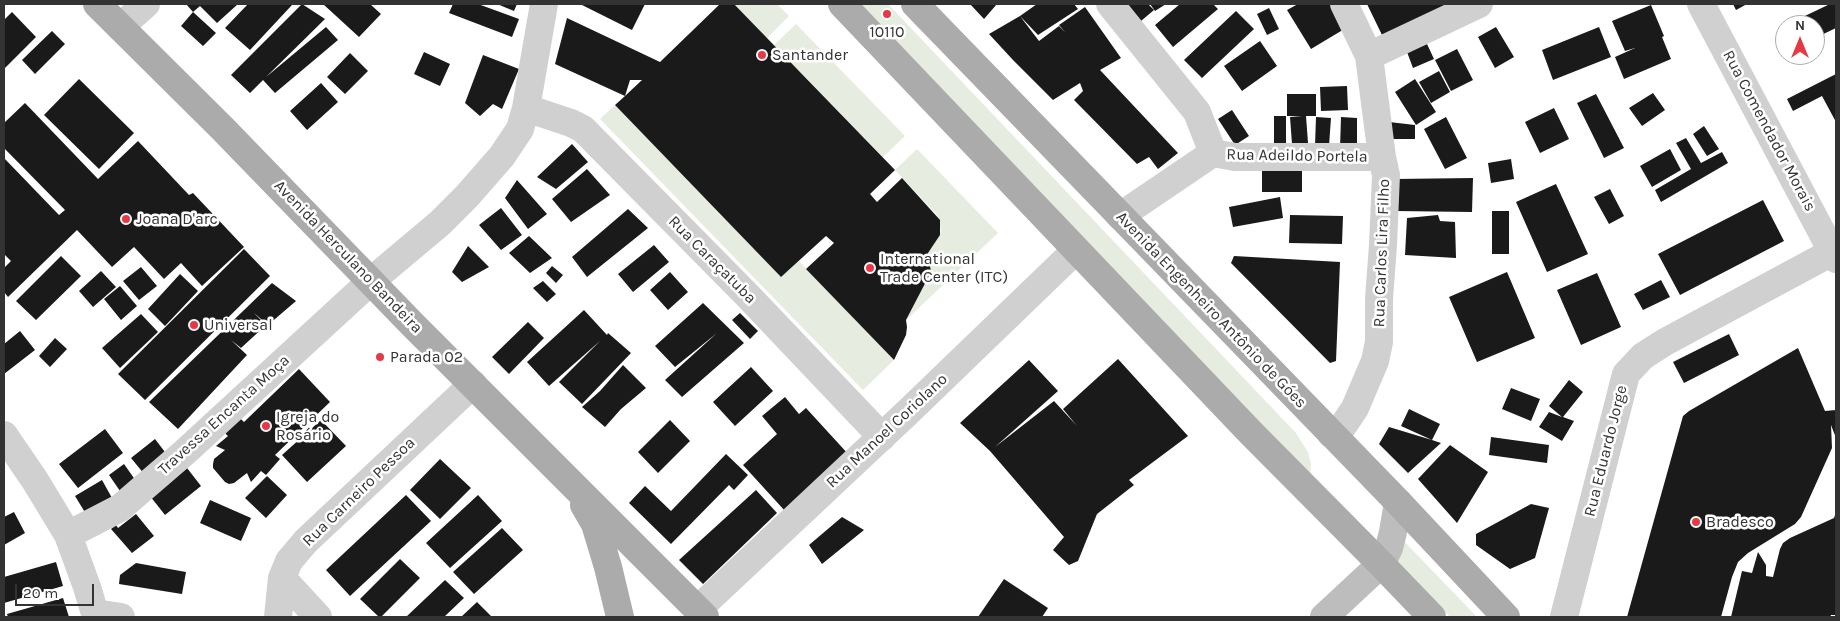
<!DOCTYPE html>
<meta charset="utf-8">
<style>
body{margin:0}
#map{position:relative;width:1840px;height:621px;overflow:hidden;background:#fff;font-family:Karla,sans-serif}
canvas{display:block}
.frame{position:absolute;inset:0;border:5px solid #333;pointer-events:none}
.north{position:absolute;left:1775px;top:15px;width:50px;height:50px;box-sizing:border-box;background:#fff;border:1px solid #adadad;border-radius:50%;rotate:0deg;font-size:14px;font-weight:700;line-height:20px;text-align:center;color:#333}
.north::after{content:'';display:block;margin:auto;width:18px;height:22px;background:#e63946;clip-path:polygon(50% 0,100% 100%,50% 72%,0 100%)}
.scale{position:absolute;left:15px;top:584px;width:79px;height:22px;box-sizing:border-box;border:2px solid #333;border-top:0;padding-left:6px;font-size:15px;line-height:18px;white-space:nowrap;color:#333;-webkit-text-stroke:4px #fff;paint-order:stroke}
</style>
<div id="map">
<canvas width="1840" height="621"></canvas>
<div class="frame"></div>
<div class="north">N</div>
<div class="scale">20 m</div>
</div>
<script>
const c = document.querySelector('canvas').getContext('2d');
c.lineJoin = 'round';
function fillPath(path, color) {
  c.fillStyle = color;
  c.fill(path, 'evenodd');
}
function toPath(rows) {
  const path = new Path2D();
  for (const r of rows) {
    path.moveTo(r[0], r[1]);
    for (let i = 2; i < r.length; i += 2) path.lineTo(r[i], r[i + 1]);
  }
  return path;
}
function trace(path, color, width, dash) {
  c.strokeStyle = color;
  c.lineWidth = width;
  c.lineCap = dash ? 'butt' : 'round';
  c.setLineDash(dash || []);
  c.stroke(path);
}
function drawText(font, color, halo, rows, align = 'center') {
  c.font = font + ' Karla,sans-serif';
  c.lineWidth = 5;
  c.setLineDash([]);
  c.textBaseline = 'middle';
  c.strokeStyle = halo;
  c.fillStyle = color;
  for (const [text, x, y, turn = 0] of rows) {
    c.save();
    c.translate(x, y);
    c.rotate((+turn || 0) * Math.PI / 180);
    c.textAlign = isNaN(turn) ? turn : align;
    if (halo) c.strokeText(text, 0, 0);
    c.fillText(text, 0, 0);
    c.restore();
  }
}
const green = toPath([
 [734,4,777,4,789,16,767,38],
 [861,4,888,4,1296,433,1308,452,1311,464,1310,475],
 [796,24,905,136,883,157,774,45],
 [615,105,781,277,799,261,894,360,863,390,600,119],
 [917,149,998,233,906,320,931,272,928,253,940,235,941,230,937,215,895,170],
 [1398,535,1477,617,1450,617,1392,557]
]);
const building = toPath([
 [186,4,238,4,217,23,200,6,193,12],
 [248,4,292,5,250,50,225,28],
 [302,4,325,19,266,77,326,27,338,40,275,93,263,80,250,93,231,75],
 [323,4,370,4,381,14,359,37],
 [453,4,478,4,519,19,512,37,449,13],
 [497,4,517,4,514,11],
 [580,4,645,4,632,30],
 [720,4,734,4,895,170,870,194,877,202,902,178,940,220,940,235,928,253,931,272,906,320,907,327,906,335,894,360,806,269,834,243,826,236,781,277,615,105,625,96,555,64,567,18,660,62],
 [630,80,642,80,625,96],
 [970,4,997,4,984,19],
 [1037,4,1074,4,1078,9,1038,35,1020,16],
 [1126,4,1148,4,1154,10,1141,21],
 [1150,4,1166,4,1155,11],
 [1180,4,1213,4,1218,9,1173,47,1155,25],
 [1298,4,1338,4,1351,25,1311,49,1287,10],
 [1367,4,1450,4,1382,35],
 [1733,4,1747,4,1736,10],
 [1830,4,1836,4,1836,28,1815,38,1815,25,1786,25],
 [1651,5,1664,36,1662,37,1671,59,1624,79,1615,57,1635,48,1625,51,1612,21],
 [1085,7,1121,58,1100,70,1178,153,1158,169,1149,157,1137,164,1074,100,1083,91,1080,83,1053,100,1013,60,989,34,1020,16,1039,41,1059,26,1065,32,1059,25],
 [1269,8,1279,29,1267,35,1257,14],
 [1236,11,1254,29,1202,78,1184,60],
 [12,12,36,37,4,69,4,20],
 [193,12,216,33,203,46,181,26],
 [1496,27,1514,57,1495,68,1478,37],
 [1599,27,1611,57,1553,80,1542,50],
 [52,31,65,44,35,74,22,60],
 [1260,41,1277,66,1242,91,1224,66],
 [1427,44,1434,59,1413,68,1407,52],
 [1457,49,1473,80,1451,91,1435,60],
 [424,52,450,64,440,86,414,74],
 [350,53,368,71,345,94,327,77],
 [483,55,519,69,502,109,493,104,480,116,465,103],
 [1439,71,1450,92,1431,103,1419,82],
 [1836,74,1836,122,1822,96,1793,111,1787,99],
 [79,79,134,133,99,169,44,115],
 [1415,79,1436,112,1416,125,1395,92],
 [321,83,338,102,307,130,290,111],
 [1347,86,1348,110,1321,111,1320,87],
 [1653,93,1665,110,1642,126,1629,108],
 [1287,94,1316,94,1316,116,1306,116,1308,143,1292,144,1290,117,1302,116,1287,116],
 [1596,94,1624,148,1604,158,1577,103],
 [25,103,98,179,138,141,189,195,193,193,244,247,202,286,181,263,164,279,134,247,112,267,77,230,8,297,4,292,4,268,11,261,4,254,4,158,59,215,65,210,4,148,4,123],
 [1554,108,1569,139,1540,153,1525,122],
 [1232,110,1249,136,1235,145,1218,119],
 [1274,116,1286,116,1286,149,1274,149],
 [1316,117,1331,118,1329,146,1315,146],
 [1341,117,1357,118,1357,150,1340,149],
 [1446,117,1467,158,1445,169,1424,129],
 [1389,122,1415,125,1415,139,1389,139],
 [1704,126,1719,149,1707,156,1693,134],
 [1686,138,1701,163,1722,152,1728,163,1661,202,1655,190,1691,169,1676,143],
 [572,144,588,162,556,189,537,177],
 [1670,149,1681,170,1652,187,1640,166],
 [1511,159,1514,179,1491,183,1488,163],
 [1262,165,1302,165,1302,192,1262,192],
 [587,169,610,195,571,222,552,199],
 [1473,178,1472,212,1395,211,1395,179],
 [517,180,547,214,528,229,505,198],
 [1556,184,1588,254,1547,272,1516,202],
 [1610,189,1624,216,1609,224,1594,197],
 [1280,197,1283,218,1233,227,1229,207],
 [1763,200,1784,241,1680,295,1658,254],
 [501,208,522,235,501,250,479,225],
 [628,209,648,228,587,277,572,257],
 [1492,211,1509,211,1509,254,1492,254],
 [1290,215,1343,216,1342,244,1289,243],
 [1438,215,1440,221,1455,222,1456,258,1405,255,1407,218],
 [529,236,552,258,530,273,509,253],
 [654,245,669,262,633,292,618,274],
 [468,246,489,267,462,282,452,272],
 [244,249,270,276,145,400,118,374],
 [61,256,81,276,36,320,16,301],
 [1234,256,1340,262,1336,361,1330,363,1231,263],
 [552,266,563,275,556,283,546,273],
 [141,267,157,286,139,300,123,281],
 [101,271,116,287,93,307,79,291],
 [670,272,688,292,668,310,650,290],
 [1507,272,1535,338,1477,362,1449,297],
 [1597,273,1621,327,1581,345,1557,290],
 [180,274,198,291,165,326,148,309],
 [1661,280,1670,297,1643,310,1634,294],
 [543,281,556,294,547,302,533,288],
 [272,283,296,301,268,325,254,313,266,325,241,348,231,340,247,355,178,429,149,402],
 [120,286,137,306,121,320,104,299],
 [703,303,744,343,682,397,665,380,717,333,675,367,655,346],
 [584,310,607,335,608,333,631,353,582,404,559,382,600,341,549,386,527,362],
 [740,313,758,331,750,339,732,320],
 [141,314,158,332,120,368,102,348],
 [528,322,544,338,509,374,492,357],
 [20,331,35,350,4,374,4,344],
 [1729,334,1739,355,1684,383,1673,362],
 [55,338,67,349,50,367,39,356],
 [1798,348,1825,411,1836,410,1836,438,1831,425,1832,448,1801,517,1795,524,1748,553,1738,562,1732,577,1721,617,1627,617,1683,416,1689,411],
 [1118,359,1188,436,1129,480,1134,485,1097,514,1078,561,1069,565,1053,550,1064,537,990,451,960,423,1029,360,1058,391,995,447,1054,401,1077,426,1063,409],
 [623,365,646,388,621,409,605,427,582,407,600,391],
 [751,367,773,391,735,426,713,402],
 [299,369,330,402,275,455,280,459,266,475,261,471,251,482,247,473,234,483,229,484,225,482,213,468,213,464,214,459,225,450,216,446,228,436,223,431,239,417,244,422],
 [1569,380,1583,392,1563,417,1574,421,1562,441,1539,427,1549,412,1562,417,1549,406],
 [1511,388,1540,399,1531,421,1502,409],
 [785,397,799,414,806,408,849,455,785,511,743,465,777,434,762,416],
 [1409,409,1440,424,1432,440,1401,426],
 [321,420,346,446,307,482,282,455],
 [670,420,690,441,658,473,638,452],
 [1389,427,1432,440,1441,443,1408,473,1379,444],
 [105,429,123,453,78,488,59,464],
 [1491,437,1549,445,1547,463,1489,455],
 [155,439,168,456,145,475,131,458],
 [1450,445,1488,472,1457,523,1418,479],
 [726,454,748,475,734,490,729,485,671,544,629,503,645,486,671,511],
 [440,459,471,488,440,519,410,490],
 [124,464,136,481,120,491,109,475],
 [187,468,201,486,165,515,150,496],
 [267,476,287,495,266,518,245,498],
 [102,480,112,498,86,514,75,496],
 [756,490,777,513,703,584,679,560],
 [406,495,431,521,350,596,326,570],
 [478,495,502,521,450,568,426,543],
 [210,500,251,518,241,541,200,523],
 [1531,504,1549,508,1535,558,1510,569,1476,545,1476,534],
 [14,512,25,533,4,545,4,517],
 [1836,512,1836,615,1831,615,1830,617,1731,617,1742,571,1752,573,1758,552,1766,565,1766,576,1773,577,1780,549,1783,543,1790,538,1834,518],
 [136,514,154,536,132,553,111,529,116,525,118,528],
 [842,517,864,530,822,564,809,545],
 [502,528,523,550,474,594,453,572],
 [400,559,420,578,381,617,379,617,360,599],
 [56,562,63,586,4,603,4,577],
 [136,563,186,572,182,594,119,584,120,575],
 [1004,579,1048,608,1042,617,978,617],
 [445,580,464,598,444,617,406,617],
 [63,598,69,617,8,617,7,614],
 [477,602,492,617,461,617]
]);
const street = toPath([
 [1110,4,1197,112,1213,153,1120,216],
 [1701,4,1836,259],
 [120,27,146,4],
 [1369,56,1479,4],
 [526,108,571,123,583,129,748,296,882,437],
 [1213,153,1235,157,1382,157],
 [1331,434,1343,426,1355,408,1375,361,1379,342,1379,299,1383,245,1386,175,1382,157,1369,56,1344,4],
 [4,435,36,482,68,535,87,587,96,617],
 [68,535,120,508,185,452,371,281,440,223,467,196,502,156,520,129,526,108,544,4],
 [282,578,318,617],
 [697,610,909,411,1076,250],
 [95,613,121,617],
 [278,617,282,578,289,561,306,541,473,384],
 [1564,617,1626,374,1643,356,1665,342,1836,250]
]);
const secondary = toPath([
 [1324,617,1381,564,1389,548,1393,532,1398,502]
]);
const primary = toPath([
 [97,4,223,129,413,325,705,617],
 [842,4,1251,433,1381,564,1432,617],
 [915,4,1398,502,1506,617],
 [584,505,595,524,608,567,620,617]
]);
const markers = [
 [887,14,5,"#e63946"],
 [762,55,5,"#e63946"],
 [126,219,5,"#e63946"],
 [870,268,5,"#e63946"],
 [194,325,5,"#e63946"],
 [380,357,5,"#e63946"],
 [266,426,5,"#e63946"],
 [1696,522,5,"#e63946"]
];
const poiNames = [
 ["10110",887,32,"center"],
 ["Santander",772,55],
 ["Joana D'arc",136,219],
 ["International",880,259],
 ["Trade Center (ITC)",880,277],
 ["Universal",204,325],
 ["Parada 02",390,357],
 ["Igreja do",276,417],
 ["Rosário",276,435],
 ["Bradesco",1706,522]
];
const streetNames = [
 ["Rua Comendador Morais",1769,131,62],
 ["Rua Adeildo Portela",1297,156,1],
 ["Rua Carlos Lira Filho",1382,253,-88],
 ["Avenida Herculano Bandeira",348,257,46],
 ["Rua Caraçatuba",712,260,45],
 ["Avenida Engenheiro Antônio de Góes",1211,310,46],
 ["Travessa Encanta Moça",224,415,-42],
 ["Rua Manoel Coriolano",887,431,-43],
 ["Rua Eduardo Jorge",1606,451,-76],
 ["Rua Carneiro Pessoa",359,492,-44]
];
fillPath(green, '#e6ecdf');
fillPath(building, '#1a1a1a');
trace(street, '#d0d0d0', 28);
trace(secondary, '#bdbdbd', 28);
trace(primary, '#ababab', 28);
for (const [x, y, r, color] of markers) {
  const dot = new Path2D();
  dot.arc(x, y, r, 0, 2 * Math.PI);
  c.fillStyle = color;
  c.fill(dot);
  trace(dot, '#fff', 2);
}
drawText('16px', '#333', '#fff', poiNames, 'left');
drawText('16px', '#333', '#fff', streetNames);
</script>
